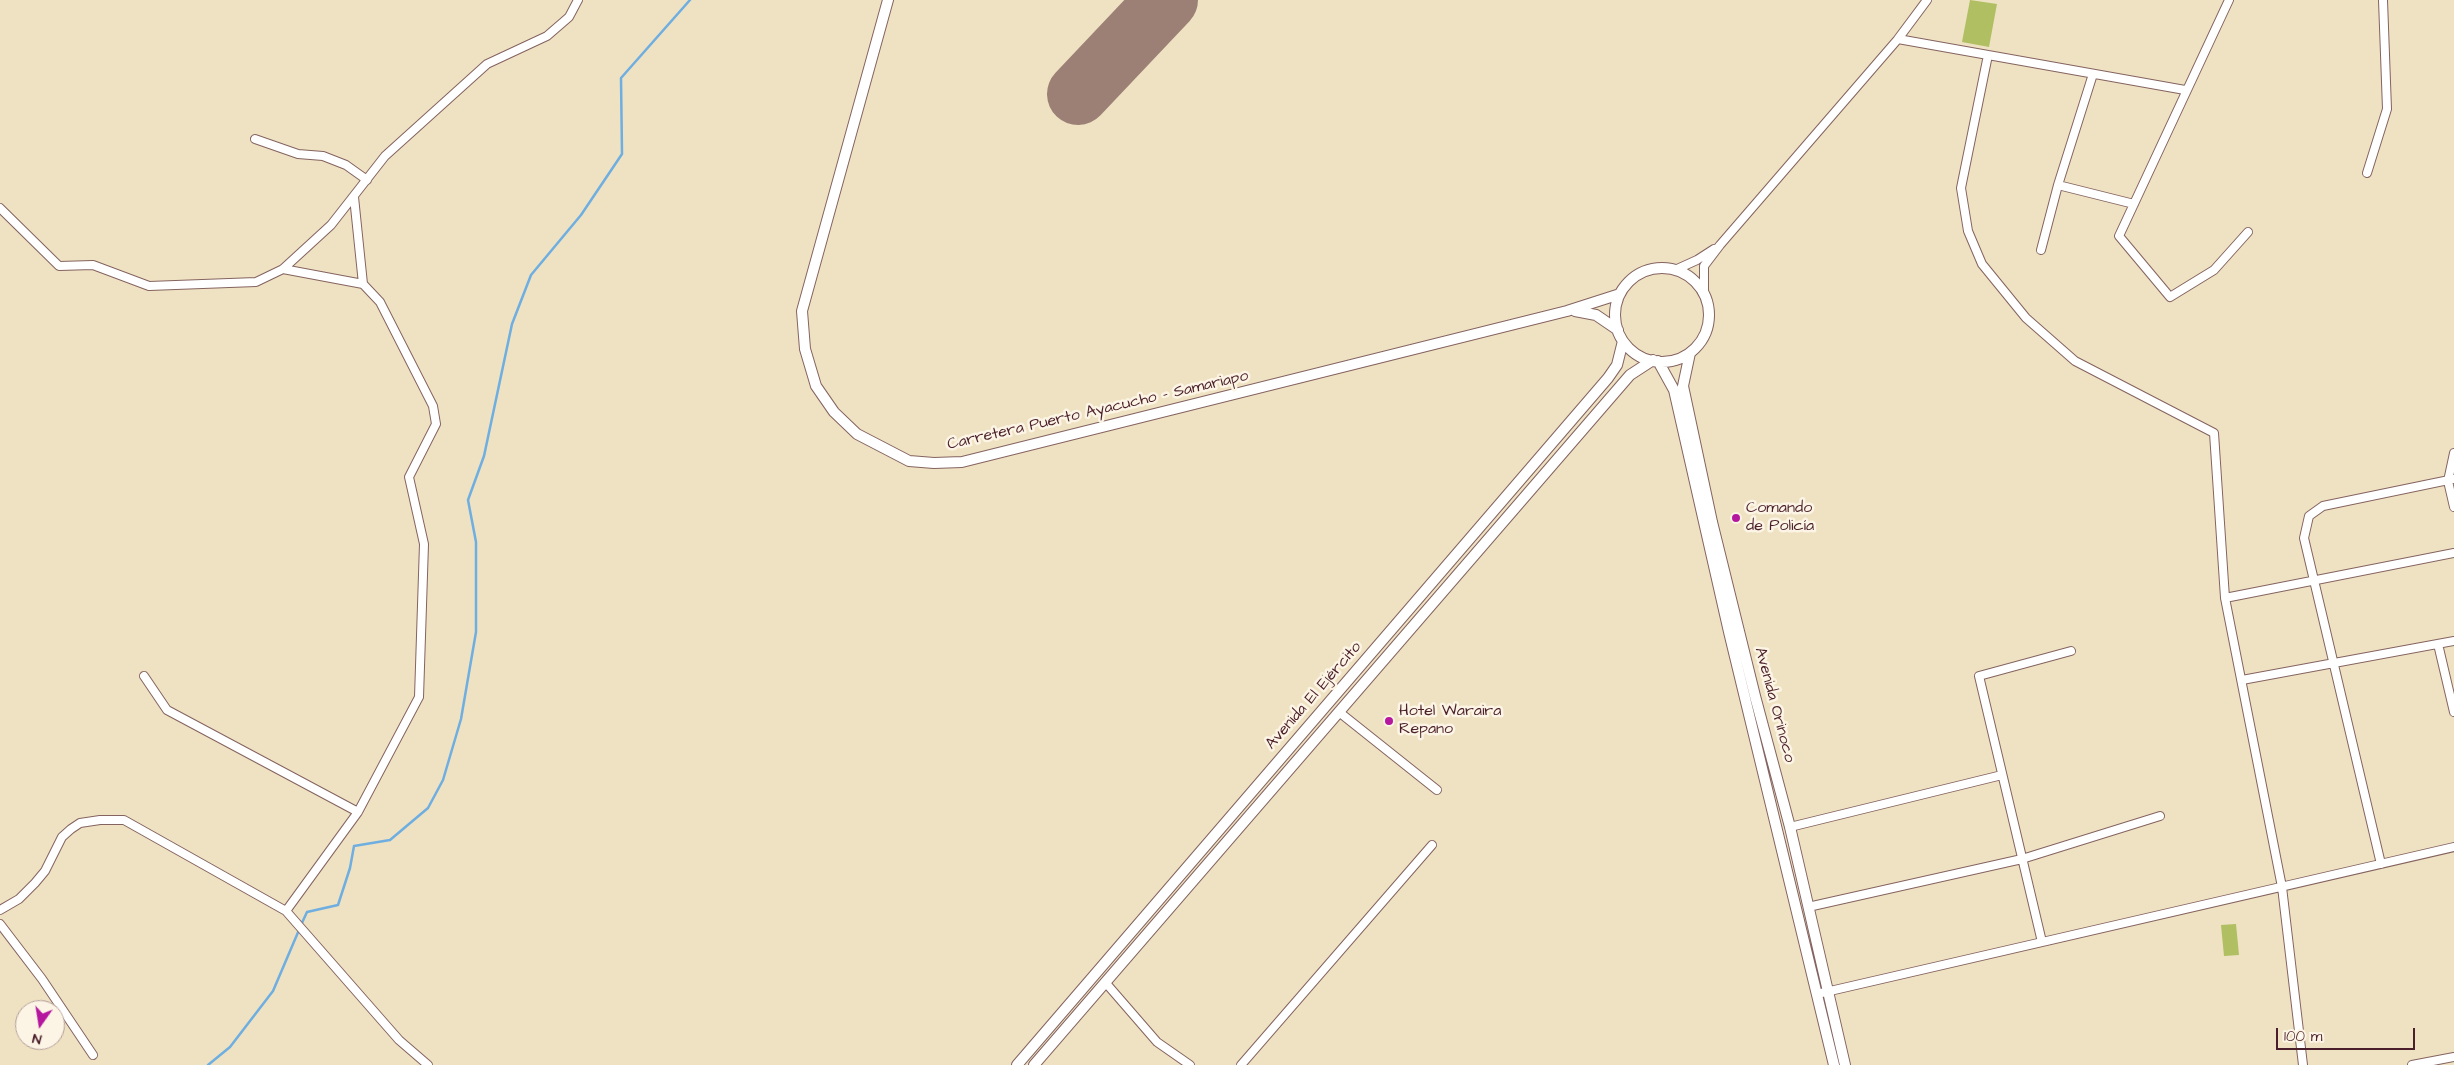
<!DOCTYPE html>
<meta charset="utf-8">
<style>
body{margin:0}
#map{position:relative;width:2454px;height:1065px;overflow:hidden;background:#efe2c2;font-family:"Architects Daughter",sans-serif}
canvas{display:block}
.north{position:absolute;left:15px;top:1000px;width:50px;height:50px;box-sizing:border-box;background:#fcf5e5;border:1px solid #b59f9b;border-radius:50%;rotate:193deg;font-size:14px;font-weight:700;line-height:20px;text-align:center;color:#4a1f2b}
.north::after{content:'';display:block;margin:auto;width:18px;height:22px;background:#b5179e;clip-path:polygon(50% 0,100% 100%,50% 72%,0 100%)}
.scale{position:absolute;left:2276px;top:1028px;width:139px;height:22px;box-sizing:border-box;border:2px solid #4a1f2b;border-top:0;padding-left:6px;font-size:15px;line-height:18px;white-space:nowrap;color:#4a1f2b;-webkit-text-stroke:4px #fcf5e5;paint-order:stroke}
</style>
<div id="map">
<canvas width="2454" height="1065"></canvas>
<div class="north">N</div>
<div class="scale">100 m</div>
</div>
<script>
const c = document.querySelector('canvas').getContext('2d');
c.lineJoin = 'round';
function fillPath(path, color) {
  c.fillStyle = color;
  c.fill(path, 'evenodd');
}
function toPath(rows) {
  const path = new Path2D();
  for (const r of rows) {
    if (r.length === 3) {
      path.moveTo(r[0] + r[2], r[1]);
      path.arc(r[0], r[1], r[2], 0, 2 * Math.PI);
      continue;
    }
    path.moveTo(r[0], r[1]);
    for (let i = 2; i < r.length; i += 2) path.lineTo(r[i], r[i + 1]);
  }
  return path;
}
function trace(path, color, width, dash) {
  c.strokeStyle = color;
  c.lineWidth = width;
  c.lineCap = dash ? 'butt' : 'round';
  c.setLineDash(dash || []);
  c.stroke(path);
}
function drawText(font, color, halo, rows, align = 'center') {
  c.font = font + ' "Architects Daughter",sans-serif';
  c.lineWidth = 5;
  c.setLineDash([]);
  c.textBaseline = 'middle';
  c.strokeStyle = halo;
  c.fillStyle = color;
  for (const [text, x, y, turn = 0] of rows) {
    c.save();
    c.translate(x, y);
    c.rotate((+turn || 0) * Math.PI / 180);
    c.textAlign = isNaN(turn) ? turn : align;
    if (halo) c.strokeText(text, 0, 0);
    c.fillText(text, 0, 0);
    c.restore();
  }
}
const green = toPath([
 [1970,0,1997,4,1989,47,1962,42],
 [2236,924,2239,955,2224,956,2221,925]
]);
const stream = toPath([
 [301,925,307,912,338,905,350,868,354,846,390,840,428,808,443,780,461,719,476,632,476,542,468,500,484,456,512,324,531,275,581,215,622,154,621,78,690,0],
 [208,1065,230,1047,273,991,299,930]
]);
const runway = toPath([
 [1078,94,1167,0]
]);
const street = toPath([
 [2229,0,2119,236,2170,297,2214,270,2248,232],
 [1898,39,2185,90],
 [1988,55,1961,188,1968,231,1982,264,2026,318,2075,361,2214,433,2225,598,2282,887,2303,1065],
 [255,139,298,154,323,156,346,165,367,180],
 [2367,173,2387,109,2383,0],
 [2058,185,2134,204],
 [354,197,363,284],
 [0,208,59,266,93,265,149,286,256,282,283,269,331,225,385,156,487,64,547,36,569,17,578,0],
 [2041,250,2058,185,2093,74],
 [283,269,363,284,380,302,433,406,436,424,409,477,424,544,419,697,358,812,286,911],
 [1675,270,1697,260,1714,249],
 [1704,293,1704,266,1720,245,1898,39,1927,0],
 [2454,453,2448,481,2454,507],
 [2225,598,2454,553],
 [2438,644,2454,712],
 [144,676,167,710,358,812],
 [2242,680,2454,641],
 [1339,712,1437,790],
 [1790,827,2002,775],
 [2381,864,2304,538,2309,516,2323,506,2454,479],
 [1808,907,2022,859,2160,816],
 [0,910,19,899,35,883,45,871,62,837,71,829,80,823,100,820,124,820,286,911,399,1040,428,1065],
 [0,924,42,979,93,1055],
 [2042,942,1979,676,2071,651],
 [1105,982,1157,1042,1190,1065],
 [1817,994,2454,847],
 [1241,1065,1432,845],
 [2412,1065,2454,1057]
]);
const secondary = toPath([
 [888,0,802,311,805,349,816,386,834,412,857,434,909,461,934,463,962,462,1567,311,1620,294],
 [1662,315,47],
 [1575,311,1596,315,1618,330],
 [1690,353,1683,386,1712,522,1755,696,1790,827,1845,1065],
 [1658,361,1674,390,1729,632,1834,1065],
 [1017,1065,1608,378,1617,365,1623,341],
 [1034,1065,1630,375,1653,360]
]);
const markers = [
 [1736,518,5,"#b5179e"],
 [1389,721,5,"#b5179e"]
];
const streetNames = [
 ["Carretera Puerto Ayacucho - Samariapo",1098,411,-13],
 ["Avenida El Ejército",1314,696,-49],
 ["Avenida Orinoco",1774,705,75]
];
const poiNames = [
 ["Comando",1746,509],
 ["de Policía",1746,527],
 ["Hotel Waraira",1399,712],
 ["Repano",1399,730]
];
fillPath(green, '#afbf62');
trace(stream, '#6eaee1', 2.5);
trace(runway, '#9c8076', 62);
trace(street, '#846360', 10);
trace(secondary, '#846360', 12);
trace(street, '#fff', 8);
trace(secondary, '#fff', 10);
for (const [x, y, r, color] of markers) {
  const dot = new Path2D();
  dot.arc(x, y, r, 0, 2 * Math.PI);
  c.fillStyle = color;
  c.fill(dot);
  trace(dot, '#fcf5e5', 2);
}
drawText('16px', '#4a1f2b', '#fcf5e5', streetNames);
drawText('16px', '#4a1f2b', '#fcf5e5', poiNames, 'left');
</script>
